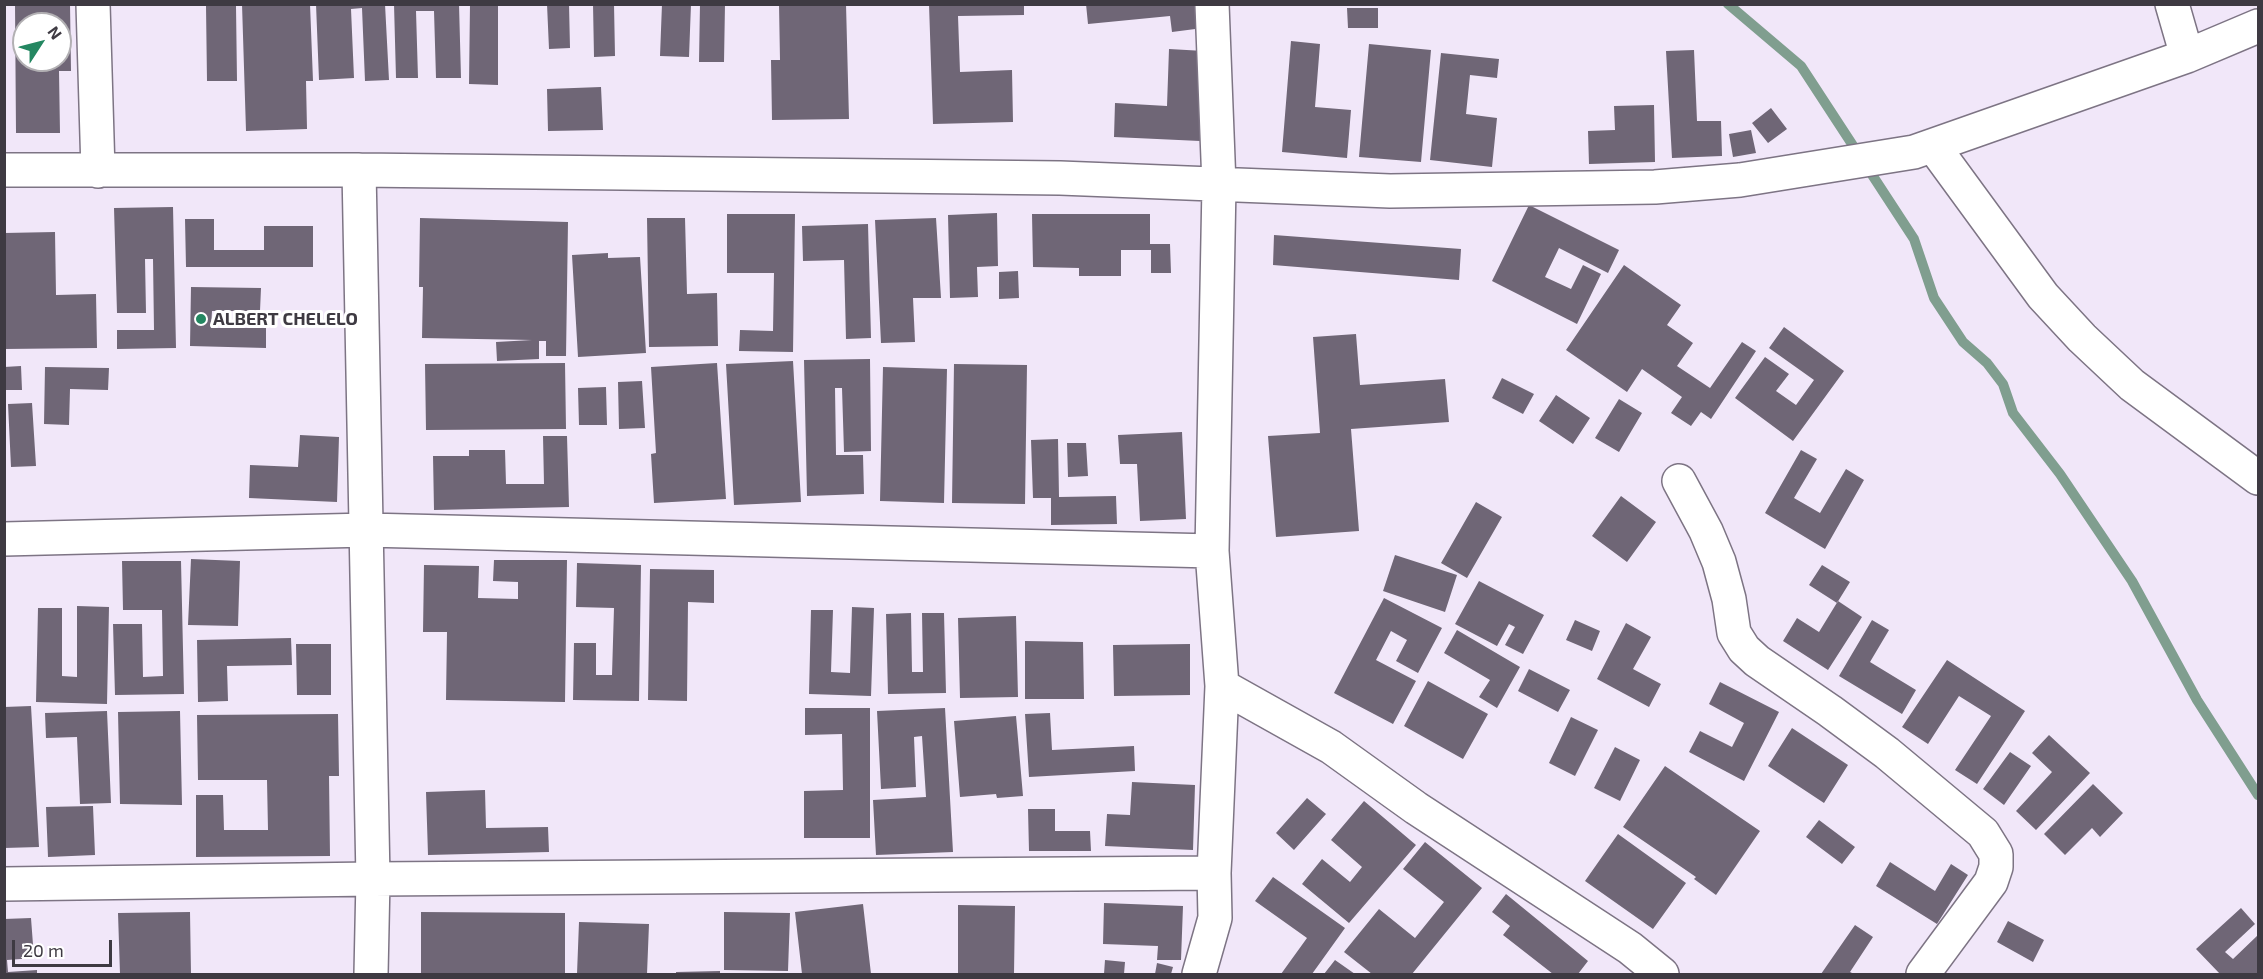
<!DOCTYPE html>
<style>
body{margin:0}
#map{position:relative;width:2263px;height:979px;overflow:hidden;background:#f1e7f9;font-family:"Exo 2",sans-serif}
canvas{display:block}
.frame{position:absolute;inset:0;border:6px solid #3e3a42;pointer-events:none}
.north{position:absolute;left:12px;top:12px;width:60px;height:60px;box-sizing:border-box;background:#fff;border:2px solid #b2b0b3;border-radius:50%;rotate:54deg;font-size:16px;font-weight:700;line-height:24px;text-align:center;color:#3e3a42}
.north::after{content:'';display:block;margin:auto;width:21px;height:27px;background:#248761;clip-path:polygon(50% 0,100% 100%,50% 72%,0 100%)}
.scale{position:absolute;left:12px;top:940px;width:100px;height:27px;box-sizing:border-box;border:3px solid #3e3a42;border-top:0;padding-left:8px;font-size:18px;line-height:21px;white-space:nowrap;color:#3e3a42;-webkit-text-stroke:4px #fff;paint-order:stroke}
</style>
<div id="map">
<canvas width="2263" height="979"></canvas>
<div class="frame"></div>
<div class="north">N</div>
<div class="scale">20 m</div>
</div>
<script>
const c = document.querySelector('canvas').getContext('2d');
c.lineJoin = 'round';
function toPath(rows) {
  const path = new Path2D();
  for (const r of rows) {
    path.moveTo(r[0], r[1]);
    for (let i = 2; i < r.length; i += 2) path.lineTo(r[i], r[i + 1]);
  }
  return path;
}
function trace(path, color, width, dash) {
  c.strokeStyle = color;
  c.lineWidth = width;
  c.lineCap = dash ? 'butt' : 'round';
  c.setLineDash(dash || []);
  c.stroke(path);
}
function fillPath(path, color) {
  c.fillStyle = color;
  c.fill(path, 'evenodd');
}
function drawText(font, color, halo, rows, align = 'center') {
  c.font = font + ' "Exo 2",sans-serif';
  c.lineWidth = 6;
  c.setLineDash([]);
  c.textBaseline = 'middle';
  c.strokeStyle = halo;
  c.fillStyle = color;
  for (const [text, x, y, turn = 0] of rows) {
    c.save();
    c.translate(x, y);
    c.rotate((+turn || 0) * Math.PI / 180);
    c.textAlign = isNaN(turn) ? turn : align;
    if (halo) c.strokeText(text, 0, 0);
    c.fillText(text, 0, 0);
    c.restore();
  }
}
const stream = toPath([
 [1728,4,1801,66,1914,239,1934,298,1963,342,1987,363,2003,384,2013,413,2060,474,2132,581,2197,700,2258,795]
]);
const building = toPath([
 [15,4,70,4,71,71,59,71,60,133,16,133],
 [24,24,60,24,60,60,24,60],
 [242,4,310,4,313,81,306,81,307,129,246,131],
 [316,4,385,4,389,80,365,81,362,8,351,9,354,78,319,80],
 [394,4,459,4,461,78,436,78,434,11,416,11,418,78,396,78],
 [470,4,498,4,498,85,469,84],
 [547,4,569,4,570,48,549,49],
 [593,4,614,4,615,56,594,57],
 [662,4,691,4,689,57,660,56],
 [700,4,725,4,724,62,699,62],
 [779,4,846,4,849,119,772,120,771,60,780,60],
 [929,4,1024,4,1024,15,958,16,960,72,1012,70,1013,122,933,124],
 [1086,4,1200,4,1203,28,1172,32,1170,16,1088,24],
 [206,6,236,6,237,81,207,81],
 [1347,8,1378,8,1378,28,1348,28],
 [1291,41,1320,44,1315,107,1351,110,1347,158,1282,152],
 [1369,44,1431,50,1421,162,1359,157],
 [1169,49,1204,51,1200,141,1114,137,1115,103,1167,106],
 [1694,50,1697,121,1721,121,1722,156,1672,158,1666,51],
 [1441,53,1499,59,1497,78,1470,75,1466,114,1497,118,1492,167,1430,160],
 [601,87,603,130,548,131,547,89],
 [1654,105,1655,162,1589,164,1588,131,1615,130,1614,106],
 [1771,108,1787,129,1768,143,1752,123],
 [1751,130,1756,153,1733,157,1729,134],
 [1529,205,1619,250,1608,273,1559,248,1545,277,1571,289,1583,265,1601,274,1577,324,1492,281],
 [173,207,176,348,117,349,117,330,154,330,153,259,145,259,146,313,117,313,114,208],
 [997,213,998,266,977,267,978,297,950,298,948,215],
 [727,214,795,214,793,352,739,351,740,330,773,331,774,273,727,273],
 [1032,214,1150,214,1150,244,1170,244,1171,273,1151,273,1151,250,1121,250,1121,276,1079,276,1079,268,1033,267],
 [420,218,568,222,566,356,546,356,546,341,539,341,539,359,497,361,496,342,532,340,422,338,423,287,419,287],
 [647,218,685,218,687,294,717,293,718,346,649,347],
 [936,218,941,298,913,298,915,342,881,343,875,220],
 [185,219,214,219,214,250,264,250,264,226,313,226,313,267,186,267],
 [868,224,871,338,846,339,844,260,803,261,802,226],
 [55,232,56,295,96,294,97,348,4,349,4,233],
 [1274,235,1461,249,1459,280,1273,265],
 [608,253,608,258,640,257,646,353,578,357,572,255],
 [1624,265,1681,305,1667,325,1693,343,1677,366,1710,388,1742,342,1756,351,1711,419,1701,412,1691,426,1671,413,1682,397,1642,369,1627,392,1566,350],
 [1018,271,1019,298,999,299,999,272],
 [191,287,261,288,260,311,212,311,211,328,266,328,266,348,190,346],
 [1784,327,1844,371,1793,441,1735,398,1765,357,1789,374,1776,391,1796,405,1814,380,1769,348],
 [1356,334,1360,385,1445,379,1449,422,1351,429,1359,531,1276,537,1268,436,1320,433,1313,337],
 [870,359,871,451,844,452,842,388,835,388,836,455,863,455,864,494,807,496,804,360],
 [793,361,801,502,734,505,726,364],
 [565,363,566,429,426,430,425,364],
 [717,363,726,499,654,503,651,454,656,453,651,367],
 [954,364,1027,365,1025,504,952,503],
 [21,366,22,390,4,390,4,367],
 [45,367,109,368,108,390,70,389,69,425,44,424],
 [883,367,947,369,944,503,880,501],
 [1502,378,1534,394,1523,414,1492,398],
 [642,381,645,428,619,429,618,382],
 [606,387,607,425,579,425,578,388],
 [1556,395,1590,418,1573,444,1539,421],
 [1619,399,1642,413,1619,452,1595,438],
 [32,403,36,466,11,467,8,404],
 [1182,432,1186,519,1140,521,1137,464,1120,464,1118,435],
 [300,435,339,437,337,502,249,498,250,465,298,467],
 [543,436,567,436,569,507,434,510,433,456,469,456,469,450,505,450,506,484,544,484],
 [1058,439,1059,497,1116,496,1117,524,1051,525,1051,498,1033,498,1031,440],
 [1067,443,1086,443,1088,476,1068,477],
 [1801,450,1817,459,1794,498,1820,513,1846,469,1864,480,1825,549,1765,513],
 [1621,496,1656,522,1627,562,1592,536],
 [1476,502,1502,517,1467,578,1441,563],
 [1395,555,1457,575,1445,612,1383,591],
 [191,559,240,561,238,626,188,625],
 [494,560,567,560,565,702,446,700,447,632,423,632,424,565,479,566,478,598,518,599,518,582,493,581],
 [122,561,181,561,184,694,115,695,113,624,142,624,143,677,163,676,162,610,123,610],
 [577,563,641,565,639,701,573,700,574,643,596,643,596,675,612,675,614,608,576,607],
 [1822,565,1850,582,1837,603,1809,585],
 [650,569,714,570,714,603,688,602,687,701,648,700],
 [1479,581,1544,615,1523,654,1505,645,1515,627,1509,624,1497,646,1455,624],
 [1384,598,1442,628,1418,673,1396,661,1407,640,1391,631,1376,660,1416,681,1393,724,1334,693],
 [1838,601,1862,617,1828,670,1783,641,1797,618,1819,632],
 [77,606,109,607,107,704,36,702,38,608,62,608,62,676,77,677],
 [852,607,874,608,871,696,809,694,811,610,833,610,831,672,850,673],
 [911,613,912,672,923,672,922,613,944,613,946,693,888,694,886,614],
 [1016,616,1018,697,960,698,958,618],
 [1575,620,1600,631,1592,651,1566,640],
 [1872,620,1889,630,1870,662,1916,690,1902,714,1839,676],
 [1626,623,1651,637,1633,669,1661,684,1649,707,1597,679],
 [1457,630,1520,667,1497,708,1479,697,1490,680,1444,653],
 [291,638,292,665,227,666,228,701,198,702,197,640],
 [1025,641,1083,642,1084,699,1025,699],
 [296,644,331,644,331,695,297,695],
 [1190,644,1190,695,1114,696,1113,645],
 [1947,660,2025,711,1977,784,1955,770,1991,716,1959,696,1928,744,1902,727],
 [1529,669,1570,690,1558,712,1518,691],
 [1428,681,1488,714,1463,759,1404,726],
 [1720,682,1779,712,1744,781,1689,752,1700,731,1732,747,1744,723,1709,704],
 [31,706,39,847,4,848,4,707],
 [805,708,870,708,870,838,804,838,804,791,843,790,842,734,805,735],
 [945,708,953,852,876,855,873,800,926,797,922,736,914,737,916,787,881,789,877,711],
 [107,711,111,803,80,804,77,737,46,738,45,713],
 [180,711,182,805,120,804,118,712],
 [1050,713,1052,750,1134,746,1135,771,1029,777,1025,714],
 [338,714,339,776,329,776,330,856,196,857,196,795,223,795,224,830,268,830,267,780,198,780,197,715],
 [1016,716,1023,796,997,798,996,794,960,797,954,721],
 [1571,717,1598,730,1575,776,1549,763],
 [1792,728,1848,765,1824,803,1768,766],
 [2049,735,2090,773,2036,830,2016,811,2052,772,2032,753],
 [1615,747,1640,760,1620,801,1594,788],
 [2010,752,2031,766,2004,805,1983,789],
 [1665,766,1760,831,1716,895,1694,879,1696,877,1623,827],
 [1132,782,1195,785,1193,850,1105,846,1107,814,1130,815],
 [2093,784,2123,813,2100,837,2092,828,2065,855,2044,834],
 [485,790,486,828,548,827,549,852,428,855,426,792],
 [1307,798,1326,814,1294,850,1276,833],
 [1364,801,1416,845,1349,923,1302,884,1322,859,1350,882,1362,867,1331,840],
 [93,806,95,855,48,857,46,807],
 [1028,809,1055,809,1055,831,1090,831,1091,851,1029,851],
 [1819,820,1855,847,1842,864,1806,837],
 [1618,834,1686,883,1653,929,1585,881],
 [1425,842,1482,888,1412,974,1372,974,1344,952,1379,909,1415,938,1444,902,1403,869],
 [1890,862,1935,891,1951,864,1968,875,1937,924,1876,886],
 [1273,877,1345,928,1312,974,1281,974,1307,938,1255,901],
 [1506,894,1588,961,1578,974,1553,974,1503,935,1510,926,1492,912],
 [1104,903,1183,906,1181,960,1157,960,1158,946,1103,944],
 [863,904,871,974,802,974,795,912],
 [958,905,1015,906,1014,974,958,974],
 [2241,908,2255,924,2225,952,2233,959,2258,935,2258,974,2220,974,2196,949],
 [190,912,191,974,120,974,118,913],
 [421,912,565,913,565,973,421,974],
 [724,912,790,913,788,971,724,970],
 [31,918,34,958,7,960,8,972,37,970,37,974,4,974,4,919],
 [2008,921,2044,940,2033,962,1997,942],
 [579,922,649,924,647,974,577,974],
 [1855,925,1873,937,1850,972,1854,974,1821,974],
 [1105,960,1125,962,1124,974,1104,974],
 [1335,960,1355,974,1324,974],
 [1157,963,1173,967,1171,974,1155,974],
 [720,971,720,974,676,974,676,972]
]);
const minor = toPath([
 [93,4,98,171],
 [2172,4,2187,56],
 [1934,147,2043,296,2082,338,2132,385,2258,478],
 [4,170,359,170,1060,178,1390,191,1655,187,1740,180,1914,152,2187,56,2258,26],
 [359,170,373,879,371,974],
 [1679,481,1706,531,1719,562,1729,599,1734,633,1744,649,1757,661,1830,711,1887,753,1983,833,1996,854,1996,867,1991,882,1923,974],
 [4,539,367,530,1212,551],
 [1222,686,1331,747,1416,808,1630,948,1662,974],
 [4,884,373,879,1214,873],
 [1199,974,1215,918,1214,873,1222,686,1212,551,1219,185,1212,4]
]);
const markers = [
 [201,319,6,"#248761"]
];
const poiNames = [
 ["ALBERT CHELELO",213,319]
];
trace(stream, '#809e8f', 10);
fillPath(building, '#6f6676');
trace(minor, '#7d7484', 36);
trace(minor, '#fff', 33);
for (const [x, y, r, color] of markers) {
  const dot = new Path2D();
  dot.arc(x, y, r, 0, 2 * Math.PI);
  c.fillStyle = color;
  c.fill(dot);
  trace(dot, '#fff', 2);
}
drawText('bold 18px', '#3e3a42', '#fff', poiNames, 'left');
</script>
